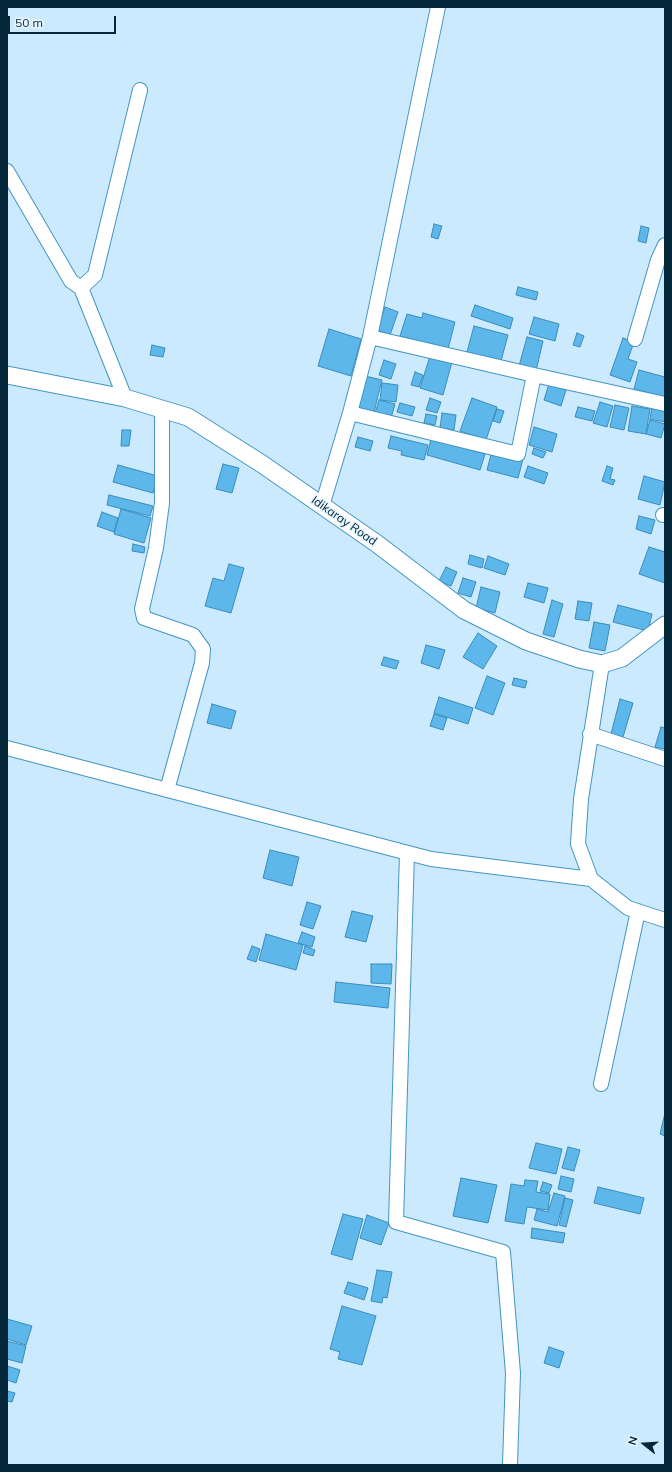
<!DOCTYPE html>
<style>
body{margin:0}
#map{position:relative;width:672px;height:1472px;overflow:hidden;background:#cceafe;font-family:Mulish,sans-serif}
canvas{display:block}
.frame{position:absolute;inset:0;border:8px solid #04283a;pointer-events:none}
.north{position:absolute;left:624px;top:1424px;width:40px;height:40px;-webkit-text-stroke:3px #e6f5ff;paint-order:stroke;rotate:287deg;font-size:11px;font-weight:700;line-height:16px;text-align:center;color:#04283a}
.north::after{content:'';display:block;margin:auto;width:14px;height:18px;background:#04283a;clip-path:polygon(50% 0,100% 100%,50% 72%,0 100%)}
.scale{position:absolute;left:8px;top:16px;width:108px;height:18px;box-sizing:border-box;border:2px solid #04283a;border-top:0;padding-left:5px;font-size:12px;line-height:14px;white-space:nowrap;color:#04283a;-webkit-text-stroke:3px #e6f5ff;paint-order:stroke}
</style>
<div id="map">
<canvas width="672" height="1472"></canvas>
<div class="frame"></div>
<div class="north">N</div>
<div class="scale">50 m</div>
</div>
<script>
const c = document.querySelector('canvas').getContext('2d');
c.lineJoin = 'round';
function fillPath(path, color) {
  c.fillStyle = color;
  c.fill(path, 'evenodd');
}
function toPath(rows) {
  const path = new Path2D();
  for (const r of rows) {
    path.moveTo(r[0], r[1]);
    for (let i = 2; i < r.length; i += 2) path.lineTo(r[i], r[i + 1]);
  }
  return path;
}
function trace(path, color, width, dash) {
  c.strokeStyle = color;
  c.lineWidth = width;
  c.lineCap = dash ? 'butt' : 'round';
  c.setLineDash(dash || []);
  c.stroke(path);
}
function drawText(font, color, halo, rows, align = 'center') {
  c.font = font + ' Mulish,sans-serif';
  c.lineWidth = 3;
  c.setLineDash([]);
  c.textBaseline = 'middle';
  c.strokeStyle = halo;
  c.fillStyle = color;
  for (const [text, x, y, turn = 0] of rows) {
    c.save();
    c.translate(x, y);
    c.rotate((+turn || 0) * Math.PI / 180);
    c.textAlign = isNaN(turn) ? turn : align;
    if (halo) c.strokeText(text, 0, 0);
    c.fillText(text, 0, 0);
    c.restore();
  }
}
const building = toPath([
 [434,224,442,226,438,239,431,237,434,224],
 [641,226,649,228,646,243,638,241,641,226],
 [518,287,538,292,536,300,516,295,518,287],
 [475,305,513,318,510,329,471,316,475,305],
 [385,307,398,312,390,335,377,330,385,307],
 [423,313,455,322,448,349,400,336,407,314,422,318,423,313],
 [534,317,559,324,555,341,529,334,534,317],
 [474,326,508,335,501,361,467,352,474,326],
 [329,329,361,339,351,376,318,366,329,329],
 [577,333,584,336,580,347,573,345,577,333],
 [527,337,543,341,536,371,519,366,527,337],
 [623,338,634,342,628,359,637,362,630,382,610,375,623,338],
 [152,345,165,348,163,357,150,355,152,345],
 [430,356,452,362,443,395,420,388,430,356],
 [384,360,396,364,391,379,379,375,384,360],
 [639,370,665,377,665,397,634,389,639,370],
 [415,372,423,375,419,387,411,385,415,372],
 [365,376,382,380,374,412,357,408,365,376],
 [382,383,398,385,396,402,380,400,382,383],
 [549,384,566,390,561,406,544,400,549,384],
 [430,398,441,402,437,413,426,410,430,398],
 [472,398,497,407,486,440,460,431,472,398],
 [379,400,395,404,391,418,375,413,379,400],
 [600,402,613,406,607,427,593,423,600,402],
 [400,403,415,407,412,416,397,412,400,403],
 [615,405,629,408,624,430,610,427,615,405],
 [632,406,650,409,646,434,628,431,632,406],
 [578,407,595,411,592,421,575,417,578,407],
 [652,407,665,410,665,422,650,419,652,407],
 [497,409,504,411,500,423,493,421,497,409],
 [442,413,456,415,454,430,440,428,442,413],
 [426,414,437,416,435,425,424,423,426,414],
 [650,420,665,424,661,438,646,434,650,420],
 [534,427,557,434,552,452,529,445,534,427],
 [122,430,131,430,129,446,121,446,122,430],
 [391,436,428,445,424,460,401,455,402,451,388,448,391,436],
 [358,437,373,441,370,451,355,447,358,437],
 [431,439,485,454,480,470,427,455,431,439],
 [534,448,546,452,543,458,532,454,534,448],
 [492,451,523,459,518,478,487,470,492,451],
 [223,464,239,468,232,493,216,489,223,464],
 [118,465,158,476,153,493,113,482,118,465],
 [528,466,548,473,544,484,524,477,528,466],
 [607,466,613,468,610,479,615,480,613,485,602,481,607,466],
 [644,476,665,482,660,505,638,499,644,476],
 [109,495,153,506,150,516,107,505,109,495],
 [121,509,151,518,144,543,114,534,121,509],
 [102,512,118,518,114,532,97,526,102,512],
 [639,516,655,520,651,534,636,529,639,516],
 [133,544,145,547,144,553,132,551,133,544],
 [649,547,665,552,665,583,639,574,649,547],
 [470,555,484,559,482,568,468,564,470,555],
 [488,556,509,564,505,575,484,568,488,556],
 [229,564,244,568,231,613,205,606,213,578,224,581,229,564],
 [446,567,457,572,451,586,439,581,446,567],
 [463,578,476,582,471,597,458,593,463,578],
 [528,583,548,588,544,603,524,597,528,583],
 [481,587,500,592,495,613,476,608,481,587],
 [552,600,563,604,554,637,543,634,552,600],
 [578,601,592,603,589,621,575,619,578,601],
 [618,605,652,614,648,631,613,622,618,605],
 [594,622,610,625,605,651,589,648,594,622],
 [478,633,497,646,483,669,463,657,478,633],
 [426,645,445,650,439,669,421,663,426,645],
 [384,657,399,661,396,669,381,665,384,657],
 [487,676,505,683,493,715,475,708,487,676],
 [514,678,527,681,525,688,512,685,514,678],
 [439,697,473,708,468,724,434,713,439,697],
 [620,699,633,703,623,737,611,734,620,699],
 [212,704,236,711,231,729,207,723,212,704],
 [434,714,447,718,443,730,430,726,434,714],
 [661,727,665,728,665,749,655,747,661,727],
 [270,850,299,857,292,886,263,878,270,850],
 [307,902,321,906,313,929,300,925,307,902],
 [352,911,373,916,366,942,345,937,352,911],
 [302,932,315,937,312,947,298,943,302,932],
 [266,934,303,945,296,970,259,960,266,934],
 [252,946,260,949,256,962,247,959,252,946],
 [305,946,315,950,313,956,303,953,305,946],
 [371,964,392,964,391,984,371,983,371,964],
 [336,982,390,988,388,1008,334,1002,336,982],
 [665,1113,665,1136,660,1134,665,1113],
 [536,1143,562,1149,556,1174,529,1168,536,1143],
 [568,1147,580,1150,574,1171,562,1168,568,1147],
 [561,1176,574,1179,571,1192,558,1189,561,1176],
 [461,1178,497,1185,488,1223,453,1216,461,1178],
 [525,1180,538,1181,536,1192,550,1194,548,1210,527,1207,524,1224,505,1221,511,1184,524,1186,525,1180],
 [543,1182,552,1185,549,1193,540,1191,543,1182],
 [598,1187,644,1198,640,1214,594,1203,598,1187],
 [554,1193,565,1196,557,1226,534,1220,537,1209,548,1212,554,1193],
 [565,1198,573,1200,566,1227,559,1225,565,1198],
 [343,1214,363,1219,352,1260,331,1254,343,1214],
 [367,1215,389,1223,381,1245,360,1238,367,1215],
 [532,1228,565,1233,563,1243,531,1238,532,1228],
 [377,1270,392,1272,387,1298,383,1297,382,1303,371,1301,377,1270],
 [348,1282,368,1288,364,1300,344,1293,348,1282],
 [342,1306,376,1316,362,1365,338,1359,340,1352,330,1349,342,1306],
 [7,1319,32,1326,26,1345,7,1339,7,1319],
 [7,1341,26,1346,22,1363,7,1359,7,1341],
 [549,1347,564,1352,559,1368,544,1363,549,1347],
 [7,1366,20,1370,16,1383,7,1380,7,1366],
 [7,1391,15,1393,12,1402,7,1401,7,1391]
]);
const minor = toPath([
 [7,171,71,281,81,288,125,398],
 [81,288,95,275,140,90],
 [635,339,658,260,665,245],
 [534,375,665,404],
 [162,409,162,503,156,548,142,609,144,618,193,635,203,649,202,663,167,790],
 [350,413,518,454,534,375,370,337],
 [322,506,350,413,370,337,438,7],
 [663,515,665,515],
 [602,664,581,799,578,844,591,879,628,908,665,920],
 [590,734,665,759],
 [7,748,431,859,591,879],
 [407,853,396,1222,503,1252,513,1373,510,1465],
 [601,1084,638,911]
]);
const tertiary = toPath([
 [7,375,125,398,188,417,262,464,376,543,464,610,526,641,579,659,602,664,622,658,665,625]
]);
const streetNames = [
 ["Idikaray Road",344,521,35]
];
fillPath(building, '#5db7eb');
trace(building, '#3a8cb9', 1);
trace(minor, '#4495c2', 16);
trace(tertiary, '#4495c2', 19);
trace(minor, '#fff', 14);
trace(tertiary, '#fff', 17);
drawText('12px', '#04283a', '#e6f5ff', streetNames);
</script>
